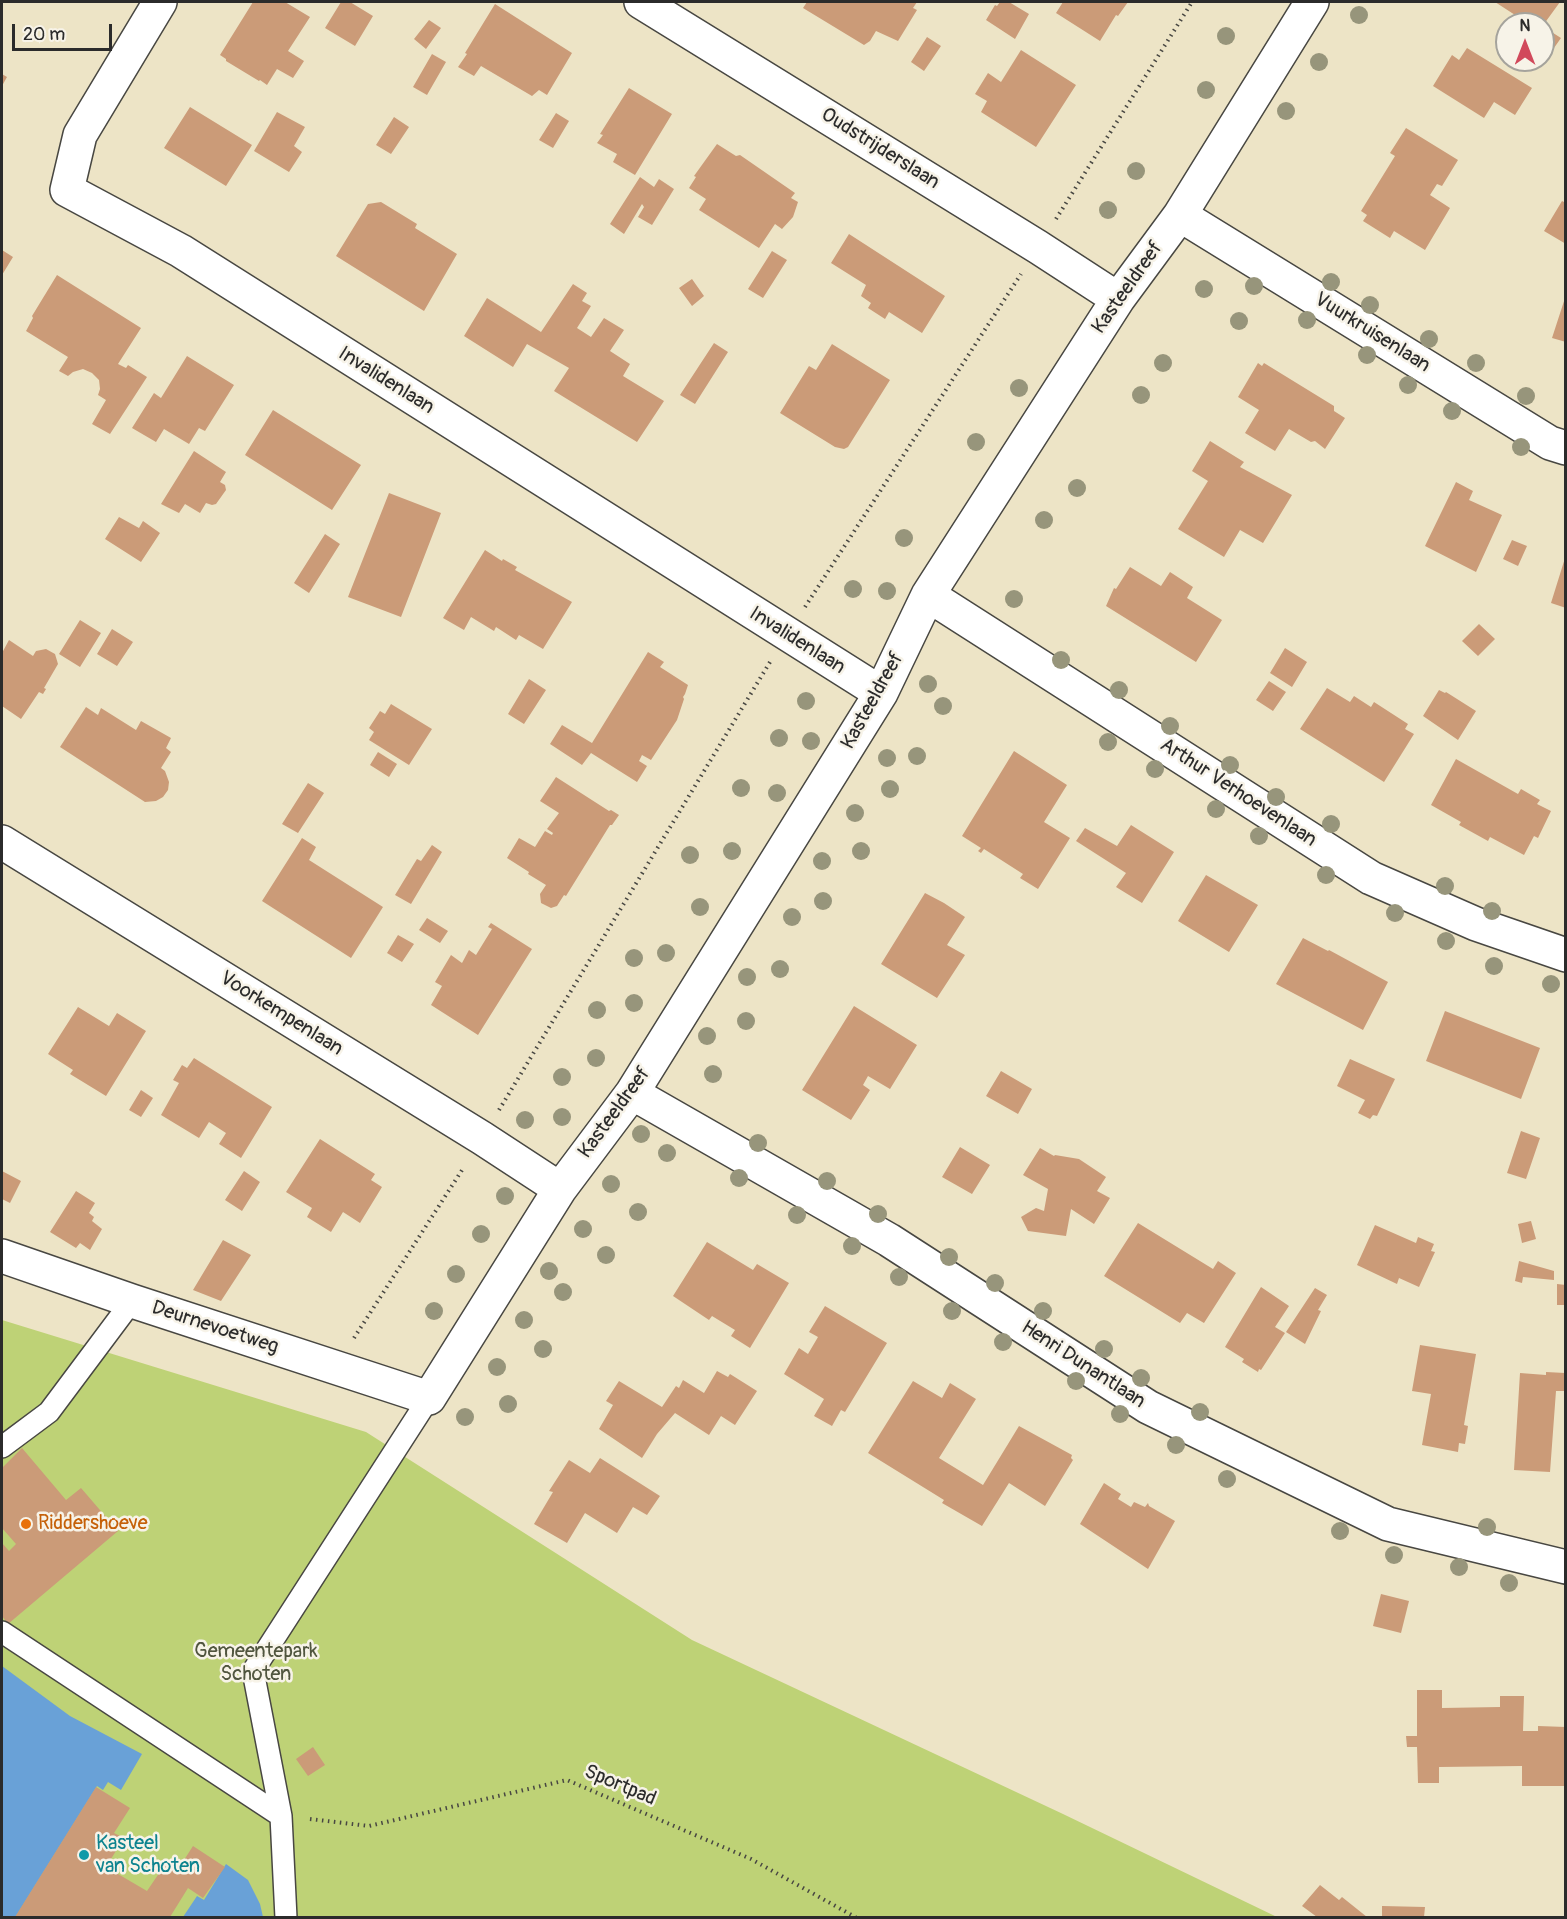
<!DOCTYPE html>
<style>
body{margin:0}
#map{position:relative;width:1567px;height:1919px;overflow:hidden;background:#ede4c6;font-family:Pangolin,sans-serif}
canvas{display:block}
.frame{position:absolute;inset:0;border:3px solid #2b2b2b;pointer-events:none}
.north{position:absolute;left:1495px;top:12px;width:60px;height:60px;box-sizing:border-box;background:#f7f3e8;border:2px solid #a5a39c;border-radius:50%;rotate:0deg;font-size:16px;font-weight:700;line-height:24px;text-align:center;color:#2b2b2b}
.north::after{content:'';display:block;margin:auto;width:21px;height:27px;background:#d1495b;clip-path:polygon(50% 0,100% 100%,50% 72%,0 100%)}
.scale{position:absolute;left:12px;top:24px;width:100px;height:27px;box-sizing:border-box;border:3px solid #2b2b2b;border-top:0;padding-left:8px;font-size:18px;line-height:21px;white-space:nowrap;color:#2b2b2b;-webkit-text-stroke:4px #f7f3e8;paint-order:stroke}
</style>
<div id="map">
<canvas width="1567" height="1919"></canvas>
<div class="frame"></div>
<div class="north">N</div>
<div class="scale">20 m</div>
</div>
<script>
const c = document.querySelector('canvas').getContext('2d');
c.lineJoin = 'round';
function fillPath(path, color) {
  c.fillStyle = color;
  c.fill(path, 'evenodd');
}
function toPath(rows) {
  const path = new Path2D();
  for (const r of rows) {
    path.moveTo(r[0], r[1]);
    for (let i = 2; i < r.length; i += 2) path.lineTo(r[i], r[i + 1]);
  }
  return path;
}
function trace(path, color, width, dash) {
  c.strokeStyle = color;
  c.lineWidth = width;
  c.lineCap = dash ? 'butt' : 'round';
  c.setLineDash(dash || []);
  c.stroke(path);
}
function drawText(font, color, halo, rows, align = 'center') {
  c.font = font + ' Pangolin,sans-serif';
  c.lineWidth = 5;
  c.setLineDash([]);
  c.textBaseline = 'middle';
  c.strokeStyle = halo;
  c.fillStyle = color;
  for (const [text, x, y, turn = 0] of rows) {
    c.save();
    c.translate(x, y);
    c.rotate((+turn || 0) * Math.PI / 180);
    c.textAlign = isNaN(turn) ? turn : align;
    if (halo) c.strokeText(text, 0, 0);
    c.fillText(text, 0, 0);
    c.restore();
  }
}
const green = toPath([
 [2,1320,366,1432,692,1640,1063,1814,1277,1917,2,1917]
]);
const water = toPath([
 [2,1666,70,1716,142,1754,121,1790,108,1782,103,1790,97,1786,16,1916,17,1917,2,1917],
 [226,1864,248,1880,260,1904,263,1917,183,1917,197,1896,204,1900]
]);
const building = toPath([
 [253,2,285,2,310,17,288,51,304,61,293,78,277,69,267,85,260,80,259,81,226,61,226,59,220,55],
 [341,2,350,2,373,16,355,46,325,28],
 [807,2,917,2,913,8,917,10,898,41,876,31,870,41,864,45,803,8],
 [1000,2,1009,2,1029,14,1015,39,986,20,995,5,997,6],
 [1063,2,1128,2,1118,16,1116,15,1100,41,1056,13],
 [1495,2,1560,2,1544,24,1529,24],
 [495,4,572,53,547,95,539,90,532,96,481,66,474,76,458,67,467,54,465,53],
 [429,20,441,28,426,49,414,39],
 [1550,31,1561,38,1549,55,1543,51,1543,41],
 [927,37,941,46,924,71,911,62],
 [1467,48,1532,88,1515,115,1494,102,1484,118,1433,86,1452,55,1459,60],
 [1021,50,1076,85,1036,147,981,112,987,101,975,94,988,73,1001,82],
 [432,54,446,62,427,95,413,87],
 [2,74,7,77,2,86],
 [629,88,672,114,635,175,613,162,617,154,597,143,603,135,600,134],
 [190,107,252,145,226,186,164,148],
 [277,112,305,127,294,146,302,152,289,172,254,151],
 [556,113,569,121,553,148,539,140],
 [394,117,409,127,391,154,376,145],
 [1406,128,1458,160,1442,186,1437,184,1430,195,1450,208,1425,250,1394,231,1390,238,1363,221,1367,215,1361,211,1395,156,1390,153],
 [717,144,736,156,740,155,795,193,791,198,798,202,793,217,782,229,775,224,759,248,699,210,706,199,689,188,696,177,694,176],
 [640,177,654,187,659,179,674,189,652,225,638,217,644,207,642,204,624,234,610,224],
 [1562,201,1566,203,1566,244,1544,231],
 [381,202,417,224,415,228,457,254,424,311,336,256,368,204],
 [849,234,945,296,922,333,889,312,885,319,868,308,871,303,861,296,866,285,831,263],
 [2,250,13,257,2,275],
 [772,251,787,260,763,298,748,289],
 [57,275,141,328,118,364,126,368,128,365,147,377,110,434,92,424,106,400,98,395,100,389,99,380,92,373,83,369,73,372,68,376,59,371,68,357,26,331,33,318,32,316],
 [692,279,704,296,692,306,679,288],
 [573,284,587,293,582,301,591,306,577,328,591,337,604,318,624,330,610,351,630,364,623,376,664,401,637,442,554,391,569,368,527,344,513,367,464,336,487,298,541,332],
 [1565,298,1566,298,1566,342,1552,338],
 [714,343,728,352,695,404,680,395],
 [832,344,890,380,848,447,844,449,835,447,780,413,809,366,816,370],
 [187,356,234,385,205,431,199,428,189,444,164,429,156,442,132,428,154,393,161,398],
 [1258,363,1262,366,1264,363,1334,406,1334,411,1345,418,1325,449,1315,441,1311,442,1289,429,1275,451,1245,433,1259,410,1238,397],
 [273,410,361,465,332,510,245,455],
 [1210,441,1244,462,1240,467,1292,495,1263,543,1240,530,1224,557,1178,529,1208,481,1192,471],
 [194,451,226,472,220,482,225,485,226,490,216,504,212,505,206,503,200,513,185,504,179,513,161,504],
 [1456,482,1473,491,1469,500,1502,515,1476,572,1425,546],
 [389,493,441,513,401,617,348,597],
 [119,517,139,528,143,521,160,533,141,562,105,539],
 [325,534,340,544,309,593,294,583],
 [1512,540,1527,546,1518,566,1503,559],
 [485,550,502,561,503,559,517,567,515,570,572,602,543,649,519,635,516,640,496,627,494,631,471,617,464,630,443,618],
 [1565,558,1566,558,1566,608,1551,603],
 [1130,567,1161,586,1170,572,1193,587,1187,598,1222,620,1196,662,1106,606,1114,588,1116,589],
 [80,620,101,633,80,667,59,654],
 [1479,624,1495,639,1478,656,1462,641],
 [112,629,133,642,117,666,97,654],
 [9,640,33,656,36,651,46,649,55,654,58,664,44,688,46,689,43,694,39,692,21,719,2,706,2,653],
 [1285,648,1307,662,1292,687,1270,673],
 [648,652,664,662,660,667,688,685,685,694,683,697,684,699,677,720,651,760,642,755,639,761,647,766,637,782,591,753,582,765,550,744,562,725,592,743],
 [529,679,546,690,524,724,508,714],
 [1269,681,1286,692,1273,711,1256,700],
 [1327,688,1350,702,1354,696,1371,707,1374,702,1408,724,1405,729,1414,734,1384,782,1300,729],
 [1439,690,1445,693,1446,692,1476,711,1458,740,1423,716],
 [391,704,432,729,409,765,369,740,374,732,369,728,380,711,385,714],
 [86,707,98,715,101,708,136,730,141,721,171,738,166,748,171,752,161,768,165,771,169,782,168,790,163,797,156,801,145,802,60,747],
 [1014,751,1067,785,1044,822,1070,838,1038,889,1020,878,1023,874,984,849,981,853,978,851,981,848,962,836],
 [378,752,397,764,389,777,370,765],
 [1456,759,1518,794,1521,789,1540,800,1537,804,1551,811,1538,838,1534,836,1524,855,1490,837,1488,841,1459,825,1461,822,1431,805],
 [556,777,609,811,611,810,619,815,612,825,610,825,566,896,564,895,557,906,551,908,541,903,540,894,546,885,528,874,529,872,507,858,519,838,535,847,545,831,552,835,553,833,547,829,559,813,540,801],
 [308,783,324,793,298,833,282,824],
 [1131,825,1174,852,1142,903,1116,887,1126,873,1076,841,1085,828,1117,846],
 [302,838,316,847,309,860,383,907,351,958,262,901],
 [432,845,442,852,411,904,395,895,417,859,421,861],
 [1206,875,1258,905,1229,952,1178,921],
 [925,893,944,903,965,917,947,945,965,955,937,998,881,964],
 [427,918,448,931,440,943,419,930],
 [491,923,532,949,478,1035,431,1005,442,986,435,982,451,955,462,963,469,950,476,955,492,929,488,927],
 [398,935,414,944,402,962,387,953],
 [1303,938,1328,951,1329,950,1388,982,1363,1030,1276,984],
 [854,1006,917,1045,890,1089,868,1076,863,1085,870,1090,851,1120,802,1090],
 [78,1007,109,1026,117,1013,146,1031,106,1096,70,1074,73,1070,48,1054],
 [1445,1011,1540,1048,1521,1099,1426,1061],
 [194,1058,272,1107,241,1158,219,1144,226,1133,209,1122,199,1138,161,1115,179,1083,173,1080,182,1065,187,1068],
 [1350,1059,1395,1079,1377,1116,1373,1115,1370,1119,1358,1113,1365,1100,1337,1086],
 [1001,1071,1032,1089,1018,1114,986,1096],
 [141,1090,153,1098,141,1117,129,1110],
 [1521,1131,1540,1138,1526,1179,1507,1173],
 [320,1139,375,1174,371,1180,382,1187,360,1223,343,1212,331,1232,307,1217,312,1208,286,1192],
 [960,1147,990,1165,972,1194,942,1177],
 [1040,1148,1054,1156,1055,1155,1079,1159,1106,1177,1097,1191,1110,1198,1094,1224,1071,1209,1066,1236,1028,1231,1021,1217,1036,1208,1044,1211,1048,1189,1023,1175],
 [2,1171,21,1181,10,1203,2,1199],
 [244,1171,260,1182,242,1211,225,1200],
 [76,1191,95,1203,89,1213,94,1217,92,1221,102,1229,90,1250,80,1243,76,1248,50,1232],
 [1531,1221,1536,1239,1522,1243,1518,1224],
 [1138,1223,1213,1269,1218,1261,1236,1273,1204,1323,1187,1313,1180,1323,1104,1276],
 [1375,1225,1416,1243,1418,1237,1434,1244,1431,1251,1435,1252,1419,1287,1399,1278,1397,1284,1357,1265],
 [223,1240,251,1255,221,1301,193,1290],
 [707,1242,753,1270,757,1264,789,1283,750,1348,731,1336,735,1330,712,1316,709,1320,673,1296],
 [1519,1261,1554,1271,1554,1280,1523,1277,1522,1283,1515,1281],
 [1557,1284,1566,1285,1566,1305,1557,1305],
 [1261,1287,1289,1306,1275,1327,1285,1333,1261,1370,1259,1369,1258,1372,1242,1362,1244,1359,1225,1347],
 [1315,1288,1327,1295,1318,1310,1321,1311,1305,1344,1286,1332],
 [825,1306,887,1343,845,1412,841,1410,832,1426,814,1416,824,1399,784,1374,799,1348,808,1354,818,1337,809,1332],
 [1420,1345,1476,1354,1464,1425,1468,1426,1465,1444,1459,1443,1458,1452,1422,1445,1431,1394,1412,1391],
 [717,1371,728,1377,730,1374,757,1391,735,1425,721,1416,709,1435,675,1413,657,1434,642,1458,599,1429,613,1405,606,1401,619,1381,662,1407,676,1386,679,1388,683,1380,704,1393],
 [1546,1372,1565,1373,1564,1391,1556,1391,1550,1472,1514,1470,1520,1373,1546,1375],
 [913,1381,942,1398,950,1383,976,1399,939,1458,983,1485,1019,1426,1072,1455,1071,1458,1073,1460,1045,1506,1009,1483,982,1526,942,1503,944,1500,868,1453],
 [22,1448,66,1500,81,1488,118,1531,8,1624,2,1616,2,1543,9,1551,16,1544,2,1528,2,1468],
 [600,1458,660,1496,647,1515,633,1507,617,1533,585,1513,567,1543,534,1524,553,1492,549,1491,569,1460,590,1473],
 [1104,1483,1121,1494,1118,1499,1131,1507,1134,1502,1145,1507,1148,1503,1149,1506,1175,1521,1148,1569,1080,1524],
 [1381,1594,1409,1601,1401,1633,1373,1626],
 [1417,1690,1442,1690,1442,1708,1500,1707,1500,1696,1524,1696,1523,1731,1538,1731,1538,1726,1566,1727,1566,1786,1522,1786,1522,1766,1439,1767,1439,1783,1418,1783,1417,1747,1407,1747,1406,1736,1417,1736],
 [313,1747,325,1765,308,1776,296,1759],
 [96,1787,130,1808,114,1833,124,1838,106,1867,147,1891,166,1863,177,1871,193,1846,225,1867,203,1898,188,1888,170,1917,15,1917],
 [1320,1885,1339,1900,1342,1897,1367,1917,1317,1917,1302,1906],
 [1382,1906,1425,1907,1424,1917,1382,1917]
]);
const path = toPath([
 [1056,219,1192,2],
 [805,607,1021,274],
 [499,1110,770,662],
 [354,1338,464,1167],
 [310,1819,369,1826,567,1780,751,1859,857,1918]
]);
const lane = toPath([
 [2,1447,49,1412,132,1301],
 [2,1632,281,1816],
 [286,1918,281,1816,253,1671,429,1398]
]);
const street = toPath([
 [160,2,80,135,67,190,181,251,881,693],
 [641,2,1038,247,1118,299],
 [1180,215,1550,443,1566,448],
 [928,595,1371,878,1476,924,1566,955],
 [2,842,482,1138,560,1189],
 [632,1093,889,1240,1148,1407,1388,1524,1566,1567],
 [2,1256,132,1301,429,1398,560,1189,632,1093,881,693,928,595,1118,299,1180,215,1312,2]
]);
const trees = [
 [1359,15],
 [1226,36],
 [1319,62],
 [1206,90],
 [1286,111],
 [1136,171],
 [1108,210],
 [1331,282],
 [1254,286],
 [1204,289],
 [1370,305],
 [1307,320],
 [1239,321],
 [1429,339],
 [1367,355],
 [1163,363],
 [1476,363],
 [1408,385],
 [1019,388],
 [1141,395],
 [1526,396],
 [1452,411],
 [976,442],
 [1521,447],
 [1077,488],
 [1044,520],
 [904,538],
 [853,589],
 [887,591],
 [1014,599],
 [1061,660],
 [928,684],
 [1119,690],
 [806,701],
 [943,706],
 [1170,726],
 [779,738],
 [811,741],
 [1108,742],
 [917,756],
 [887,758],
 [1230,765],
 [1155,769],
 [741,788],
 [890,789],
 [777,793],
 [1276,797],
 [1216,809],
 [855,813],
 [1331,824],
 [1259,836],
 [732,851],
 [861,851],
 [690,855],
 [822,861],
 [1326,875],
 [1445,886],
 [823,901],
 [700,907],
 [1492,911],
 [1395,913],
 [792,917],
 [1446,941],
 [666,953],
 [634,958],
 [1494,966],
 [780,969],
 [747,977],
 [1551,984],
 [634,1003],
 [597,1010],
 [746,1021],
 [707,1036],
 [596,1058],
 [713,1074],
 [562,1077],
 [562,1117],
 [525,1120],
 [641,1134],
 [758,1143],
 [667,1153],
 [739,1178],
 [827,1181],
 [611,1184],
 [505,1196],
 [638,1212],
 [878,1214],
 [797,1215],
 [583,1229],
 [481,1234],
 [852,1246],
 [606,1255],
 [949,1257],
 [549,1271],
 [456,1274],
 [899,1277],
 [995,1283],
 [563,1292],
 [434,1311],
 [952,1311],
 [1043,1311],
 [524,1320],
 [1003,1342],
 [543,1349],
 [1104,1349],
 [497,1367],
 [1141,1378],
 [1076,1381],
 [508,1404],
 [1200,1412],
 [1120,1414],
 [465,1417],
 [1176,1445],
 [1227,1479],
 [1487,1527],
 [1340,1531],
 [1394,1555],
 [1459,1567],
 [1509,1583]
];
const markers = [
 [26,1524,6,"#e8710a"],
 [84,1855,6,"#0f9aa8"]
];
const streetNames = [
 ["Oudstrijderslaan",880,149,32],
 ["Kasteeldreef",1128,288,-55],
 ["Vuurkruisenlaan",1372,333,32],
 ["Invalidenlaan",386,381,32],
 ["Invalidenlaan",797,641,32],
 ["Kasteeldreef",873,701,-61],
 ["Arthur Verhoevenlaan",1238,793,33],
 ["Voorkempenlaan",281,1014,32],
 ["Kasteeldreef",615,1113,-54],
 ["Deurnevoetweg",215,1328,18],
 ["Henri Dunantlaan",1083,1365,33],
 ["Sportpad",620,1786,23]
];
const foodNames = [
 ["Riddershoeve",38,1524]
];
const parkNames = [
 ["Gemeentepark",256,1652],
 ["Schoten",256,1675]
];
const cultureNames = [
 ["Kasteel",96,1844],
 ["van Schoten",96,1867]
];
fillPath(green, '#bed276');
fillPath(water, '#69a1d7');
fillPath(building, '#cb9b78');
trace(lane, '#484742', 24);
trace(street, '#484742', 36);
trace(path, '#484742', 4, [1.5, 4.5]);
trace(lane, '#fff', 21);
trace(street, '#fff', 33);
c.fillStyle = '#97957b';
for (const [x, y] of trees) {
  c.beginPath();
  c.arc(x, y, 9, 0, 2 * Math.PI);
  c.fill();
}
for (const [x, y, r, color] of markers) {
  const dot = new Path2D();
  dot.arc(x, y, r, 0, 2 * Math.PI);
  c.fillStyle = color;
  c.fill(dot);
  trace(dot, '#f7f3e8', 2);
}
drawText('20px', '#2b2b2b', '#f7f3e8', streetNames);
drawText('20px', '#c56008', '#f7f3e8', foodNames, 'left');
drawText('20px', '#50553e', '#f7f3e8', parkNames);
drawText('20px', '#0d838f', '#f7f3e8', cultureNames, 'left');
</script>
